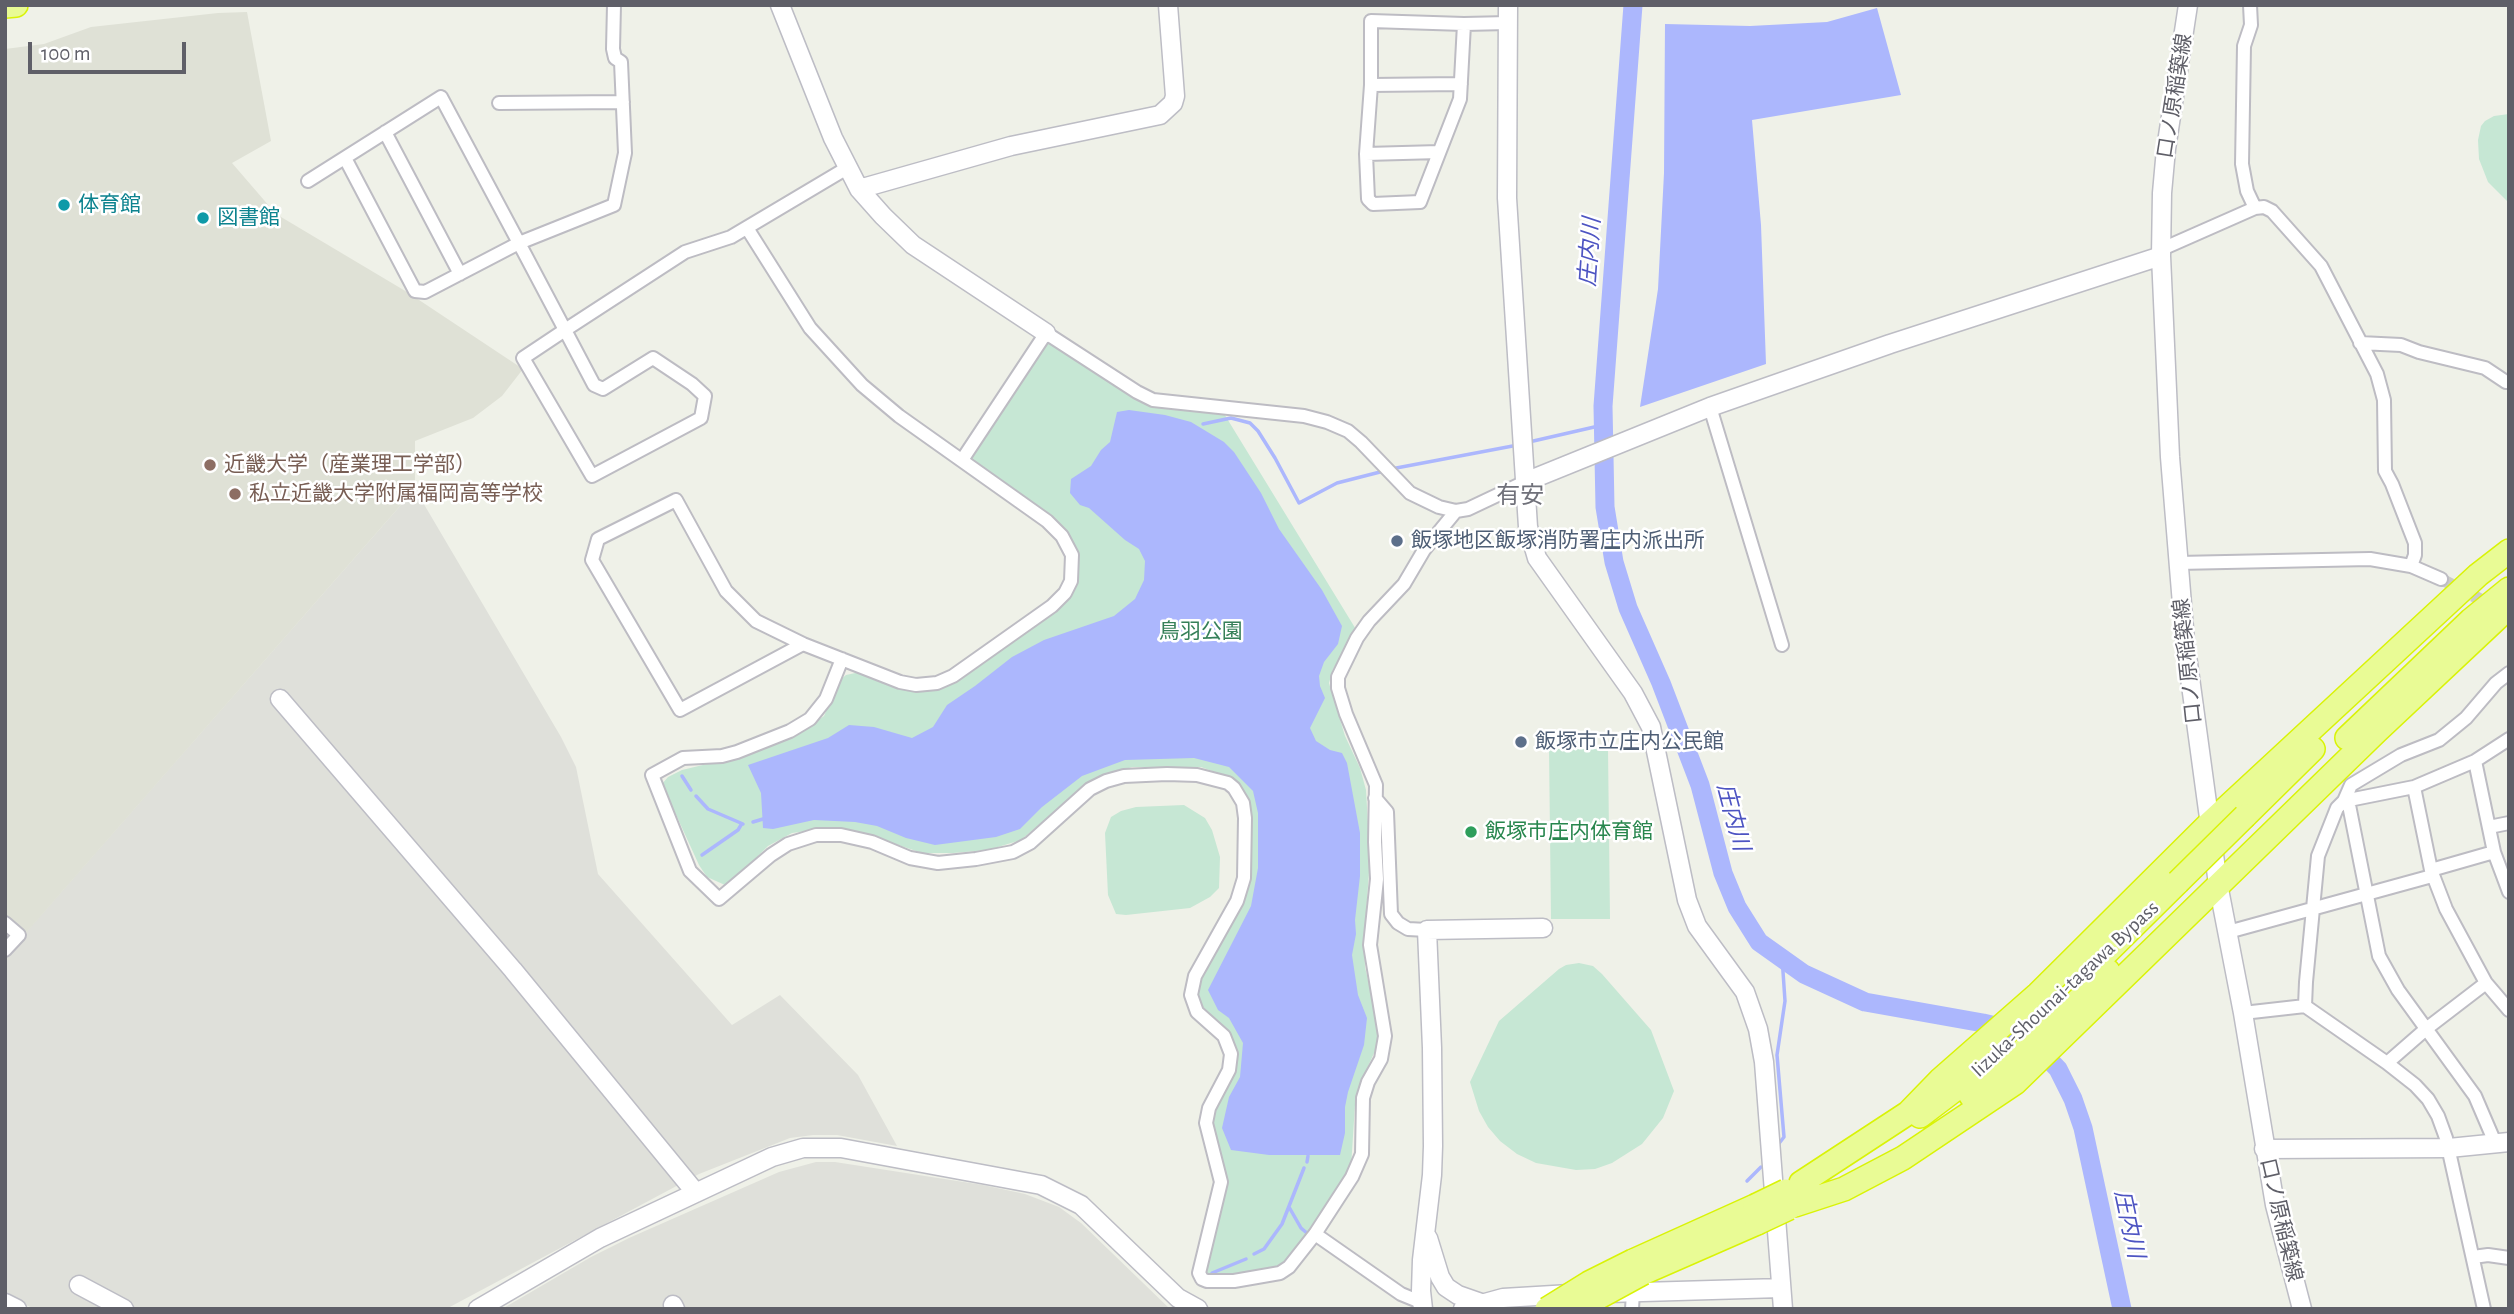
<!DOCTYPE html>
<meta charset="utf-8">
<style>
body{margin:0}
#map{position:relative;width:2514px;height:1314px;overflow:hidden;background:#eff1e8;font-family:"Alegreya Sans",sans-serif}
canvas{display:block}
.frame{position:absolute;inset:0;border:7px solid #5f5f68;pointer-events:none}
.scale{position:absolute;left:28px;top:42px;width:158px;height:32px;box-sizing:border-box;border:4px solid #5f5f68;border-top:0;padding-left:9px;font-size:21px;line-height:24px;white-space:nowrap;color:#5f5f68;-webkit-text-stroke:5px #fff;paint-order:stroke}
</style>
<div id="map">
<canvas width="2514" height="1314"></canvas>
<div class="frame"></div>
<div class="scale">100 m</div>
</div>
<script>
const c = document.querySelector('canvas').getContext('2d');
c.lineJoin = 'round';
function fillPath(path, color) {
  c.fillStyle = color;
  c.fill(path, 'evenodd');
}
function toPath(rows) {
  const path = new Path2D();
  for (const r of rows) {
    path.moveTo(r[0], r[1]);
    for (let i = 2; i < r.length; i += 2) path.lineTo(r[i], r[i + 1]);
  }
  return path;
}
function trace(path, color, width, dash) {
  c.strokeStyle = color;
  c.lineWidth = width;
  c.lineCap = dash ? 'butt' : 'round';
  c.setLineDash(dash || []);
  c.stroke(path);
}
function drawText(font, color, halo, rows, align = 'center') {
  c.font = font + ' "Alegreya Sans","Noto Sans JP",sans-serif';
  c.lineWidth = 5;
  c.setLineDash([]);
  c.textBaseline = 'middle';
  c.strokeStyle = halo;
  c.fillStyle = color;
  for (const [text, x, y, turn = 0] of rows) {
    c.save();
    c.translate(x, y);
    c.rotate((+turn || 0) * Math.PI / 180);
    c.textAlign = isNaN(turn) ? turn : align;
    if (halo) c.strokeText(text, 0, 0);
    c.fillText(text, 0, 0);
    c.restore();
  }
}
const industrial = toPath([
 [415,489,561,737,576,767,598,874,732,1025,780,995,858,1075,897,1146,837,1135,813,1135,790,1138,699,1174,446,1309,35,1309,5,1296,5,956],
 [816,1162,835,1162,983,1185,1025,1194,1059,1207,1081,1223,1170,1309,502,1309,591,1257,629,1238,779,1172]
]);
const education = toPath([
 [247,12,271,141,232,163,276,214,407,292,523,369,502,396,473,418,415,441,415,489,25,934,5,915,5,49,44,44,91,27,218,13]
]);
const green = toPath([
 [2509,114,2509,203,2488,182,2479,159,2478,140,2481,126,2485,121,2494,116],
 [1052,341,1132,393,1223,412,1357,631,1333,669,1329,683,1345,736,1360,768,1366,790,1370,859,1364,940,1365,967,1379,1029,1375,1051,1364,1075,1355,1105,1351,1167,1340,1187,1288,1259,1281,1265,1267,1270,1211,1277,1206,1274,1205,1268,1225,1189,1223,1165,1211,1118,1235,1047,1226,1029,1200,1004,1197,988,1203,973,1242,902,1249,813,1246,795,1234,779,1201,767,1132,767,1102,777,1068,800,1021,840,988,850,953,853,922,853,860,832,828,828,792,833,768,846,743,871,725,885,707,877,699,865,662,784,668,777,682,770,736,757,795,736,824,716,839,681,846,675,860,672,945,683,1076,580,1078,562,1075,545,1066,533,970,460,972,450,1046,342],
 [1549,749,1608,749,1610,919,1551,919],
 [1184,805,1205,818,1212,830,1220,857,1219,888,1210,897,1190,908,1126,915,1116,914,1108,895,1105,833,1111,817,1121,811,1136,807],
 [1579,963,1593,966,1602,974,1651,1030,1674,1091,1663,1118,1642,1144,1612,1163,1595,1169,1576,1170,1536,1163,1517,1154,1500,1141,1488,1127,1479,1111,1470,1082,1499,1021,1559,969,1566,965]
]);
const water = toPath([
 [1877,8,1901,95,1752,120,1761,225,1766,364,1640,407,1658,289,1664,173,1665,24,1750,26,1827,22],
 [1129,410,1165,415,1191,422,1224,442,1234,452,1261,493,1279,529,1322,590,1342,626,1338,644,1324,662,1319,676,1320,686,1325,698,1310,728,1316,741,1330,750,1342,753,1347,763,1360,833,1360,876,1355,920,1356,934,1352,955,1358,995,1367,1018,1364,1045,1348,1092,1345,1107,1345,1133,1340,1155,1269,1155,1231,1150,1222,1128,1229,1097,1240,1077,1243,1043,1229,1018,1218,1010,1208,990,1251,906,1258,868,1258,813,1253,791,1229,767,1194,758,1125,760,1082,776,1042,807,1020,829,996,837,935,845,906,838,877,826,855,822,814,820,773,829,763,828,761,793,748,765,828,738,849,725,874,727,912,738,933,727,947,705,975,686,1012,657,1044,640,1114,616,1135,599,1144,580,1145,561,1139,549,1125,540,1089,508,1080,505,1070,493,1071,479,1091,466,1101,450,1110,442,1117,412]
]);
const stream = toPath([
 [1203,424,1231,418,1250,423,1258,431,1275,458,1299,503,1337,483,1384,471],
 [1529,442,1603,425],
 [1391,469,1518,445],
 [682,776,691,790],
 [696,796,708,809,743,824],
 [753,822,763,819],
 [702,855,738,830,741,825],
 [1777,1146,1784,1137,1777,1055,1785,1001,1782,957],
 [1307,1162,1308,1156],
 [1747,1181,1761,1167],
 [1289,1207,1301,1228,1308,1234],
 [1254,1254,1264,1249,1282,1224,1304,1168],
 [1212,1273,1246,1259]
]);
const river = toPath([
 [1633,5,1603,406,1605,507,1614,562,1628,608,1661,683,1700,785,1723,873,1737,907,1759,942,1804,974,1865,1002,1983,1023,2008,1029,2033,1043,2058,1069,2073,1099,2083,1128,2122,1309]
]);
const streetTunnel = toPath([
 [2441,579,2493,606]
]);
const street = toPath([
 [614,5,613,49,615,58,621,62,625,153,614,205,519,243,565,330,685,252,731,237,847,168],
 [2250,5,2251,25,2244,46,2242,164,2247,191,2255,208],
 [1371,21,1464,24,1460,99,1420,202,1373,204,1368,199,1366,154,1371,85,1371,21],
 [1464,24,1508,23],
 [1371,85,1461,84],
 [499,103,623,102],
 [385,132,460,274],
 [1366,154,1439,152],
 [308,181,441,97,519,243,425,292,415,291,345,158],
 [747,228,810,328,862,385,899,416,1047,521,1062,536,1072,555,1071,581,1065,593,1052,606,953,676,937,683,916,685,900,682,803,644],
 [2162,249,2255,208,2264,207,2272,211,2321,266,2377,374,2384,400,2385,471,2392,484,2415,543,2415,555,2411,566],
 [565,330,594,385,603,389,653,358,692,384,705,396,701,418,592,476,523,358,565,330],
 [2360,343,2401,345,2419,352,2485,368,2506,382],
 [1710,407,1782,645],
 [962,460,1046,333,1137,392,1153,400,1304,416,1327,422,1348,431,1361,442,1410,493,1439,507,1456,511,1468,509,1525,482],
 [676,500,726,591,756,621,803,644,680,710,592,560,598,539,676,500],
 [2178,563,2370,559,2411,566,2441,579],
 [842,659,826,699,810,719,790,731,737,752,722,756,683,758,652,775,690,871,719,899,771,855,788,844,816,835,841,835,872,842,910,858,938,863,976,859,1013,852,1030,843,1090,789,1106,781,1124,776,1167,774,1197,775,1228,783,1234,788,1243,803,1245,818,1244,878,1237,901,1195,976,1191,995,1197,1012,1224,1036,1231,1054,1229,1070,1209,1108,1206,1123,1221,1182,1199,1273,1202,1279,1207,1281,1234,1281,1280,1273,1289,1267,1315,1234,1352,1177,1362,1154,1363,1098,1368,1082,1381,1059,1385,1036,1370,945,1377,879,1375,842,1376,785,1346,714,1338,688,1338,677,1357,638,1369,621,1404,584,1424,550,1456,511],
 [2475,761,2494,852,2509,892],
 [2414,787,2431,870,2446,909,2486,983,2509,1010],
 [1375,798,1387,812,1391,914,1398,923,1408,929,1427,930],
 [2348,800,2379,956,2398,990,2475,1096,2496,1145],
 [2344,801,2414,787,2475,761,2509,739],
 [2489,827,2509,823],
 [2431,870,2494,852],
 [5,923,19,935,5,950],
 [2228,932,2432,876],
 [2243,1013,2305,1006],
 [2387,1063,2426,1029,2486,983],
 [1315,1234,1401,1294,1423,1303],
 [2473,1257,2488,1255,2509,1258],
 [1632,1309,1633,1292],
 [2484,1309,2446,1138,2438,1116,2428,1099,2415,1085,2387,1063,2305,1006,2306,982,2318,856,2337,808,2344,801,2351,785,2401,755,2439,740,2466,718,2496,683,2509,673]
]);
const secondary = toPath([
 [780,5,833,138,859,189,883,216,913,245,1046,333],
 [1508,5,1507,198,1528,527,1537,558,1633,693,1651,727,1687,900,1697,926,1745,992,1758,1029,1764,1062,1783,1309],
 [2188,5,2166,149,2162,193,2161,256,2170,457,2185,641,2218,884,2243,1013,2275,1205,2302,1309],
 [859,189,1011,146,1160,115,1173,103,1175,96,1168,5],
 [1525,482,1710,407,1890,344,2161,256],
 [280,699,513,970,696,1193],
 [2264,1149,2449,1148,2509,1142],
 [1428,1238,1440,1277,1446,1287,1458,1295,1481,1303],
 [79,1285,124,1309],
 [1608,1293,1781,1288],
 [5,1303,17,1309],
 [673,1305,675,1309],
 [478,1309,600,1238,772,1157,803,1148,841,1148,1041,1185,1081,1205,1178,1298,1198,1309],
 [1423,1309,1421,1291,1422,1260,1432,1175,1433,1146,1432,1048,1427,930,1543,928],
 [1463,1309,1503,1298,1570,1294]
]);
const highway = toPath([
 [5,6,16,5],
 [2347,738,2471,620,2509,589],
 [2245,816,2313,749],
 [2084,975,2178,882],
 [1971,1096,2060,1018,2108,971],
 [1920,1116,1982,1069],
 [1801,1183,1908,1113,1940,1080,2038,994,2209,824,2478,575,2509,551],
 [1795,1205,1844,1189,1903,1158,2015,1083,2377,731,2509,607],
 [1633,1261,1755,1206],
 [1645,1272,1757,1223]
]);
const highwayBridge = toPath([
 [2178,882,2245,816],
 [1755,1206,1786,1191],
 [1757,1223,1789,1208],
 [1547,1309,1589,1283,1633,1261],
 [1577,1309,1643,1273]
]);
const markers = [
 [64,205,7,"#0f9aa8"],
 [203,218,7,"#0f9aa8"],
 [210,465,7,"#8d6e63"],
 [235,494,7,"#8d6e63"],
 [1397,541,7,"#5c6f8a"],
 [1521,742,7,"#5c6f8a"],
 [1471,832,7,"#2e9e5b"]
];
const streetNames = [
 ["口ノ原稲築線",2175,96,-81],
 ["口ノ原稲築線",2188,661,-96],
 ["Iizuka-Shounai-tagawa Bypass",2065,989,-43],
 ["口ノ原稲築線",2281,1220,77]
];
const cultureNames = [
 ["体育館",78,205],
 ["図書館",217,218]
];
const educationNames = [
 ["近畿大学（産業理工学部）",224,465],
 ["私立近畿大学附属福岡高等学校",249,494]
];
const serviceNames = [
 ["飯塚地区飯塚消防署庄内派出所",1411,541],
 ["飯塚市立庄内公民館",1535,742]
];
const parkNames = [
 ["鳥羽公園",1201,632]
];
const leisureNames = [
 ["飯塚市庄内体育館",1485,832]
];
const waterNames = [
 ["庄内川",1590,252,-86],
 ["庄内川",1733,817,75],
 ["庄内川",2129,1224,78]
];
const quarterNames = [
 ["有安",1520,496]
];
fillPath(industrial, '#dfe0da');
fillPath(education, '#dfe1d6');
fillPath(green, '#c6e7d4');
fillPath(water, '#acb7fd');
trace(stream, '#acb7fd', 3.5);
trace(river, '#acb7fd', 19);
trace(streetTunnel, '#cbccc8', 12, [12, 6]);
trace(street, '#bdbcc3', 16);
trace(secondary, '#bdbdc5', 21);
trace(highway, '#d9f306', 26);
trace(street, '#fff', 12);
trace(secondary, '#fff', 18);
trace(highway, '#e9fb95', 23);
trace(highwayBridge, '#d9f306', 26, []);
trace(highwayBridge, '#e9fb95', 23);
for (const [x, y, r, color] of markers) {
  const dot = new Path2D();
  dot.arc(x, y, r, 0, 2 * Math.PI);
  c.fillStyle = color;
  c.fill(dot);
  trace(dot, '#fff', 2.5);
}
drawText('21px', '#5f5f68', '#fff', streetNames);
drawText('21px', '#0d838f', '#fff', cultureNames, 'left');
drawText('21px', '#785e54', '#fff', educationNames, 'left');
drawText('21px', '#4e5e75', '#fff', serviceNames, 'left');
drawText('21px', '#368059', '#fff', parkNames);
drawText('21px', '#27864d', '#fff', leisureNames, 'left');
drawText('italic 23px', '#4d54c2', '#fff', waterNames);
drawText('24px', '#70717a', '#fff', quarterNames);
</script>
